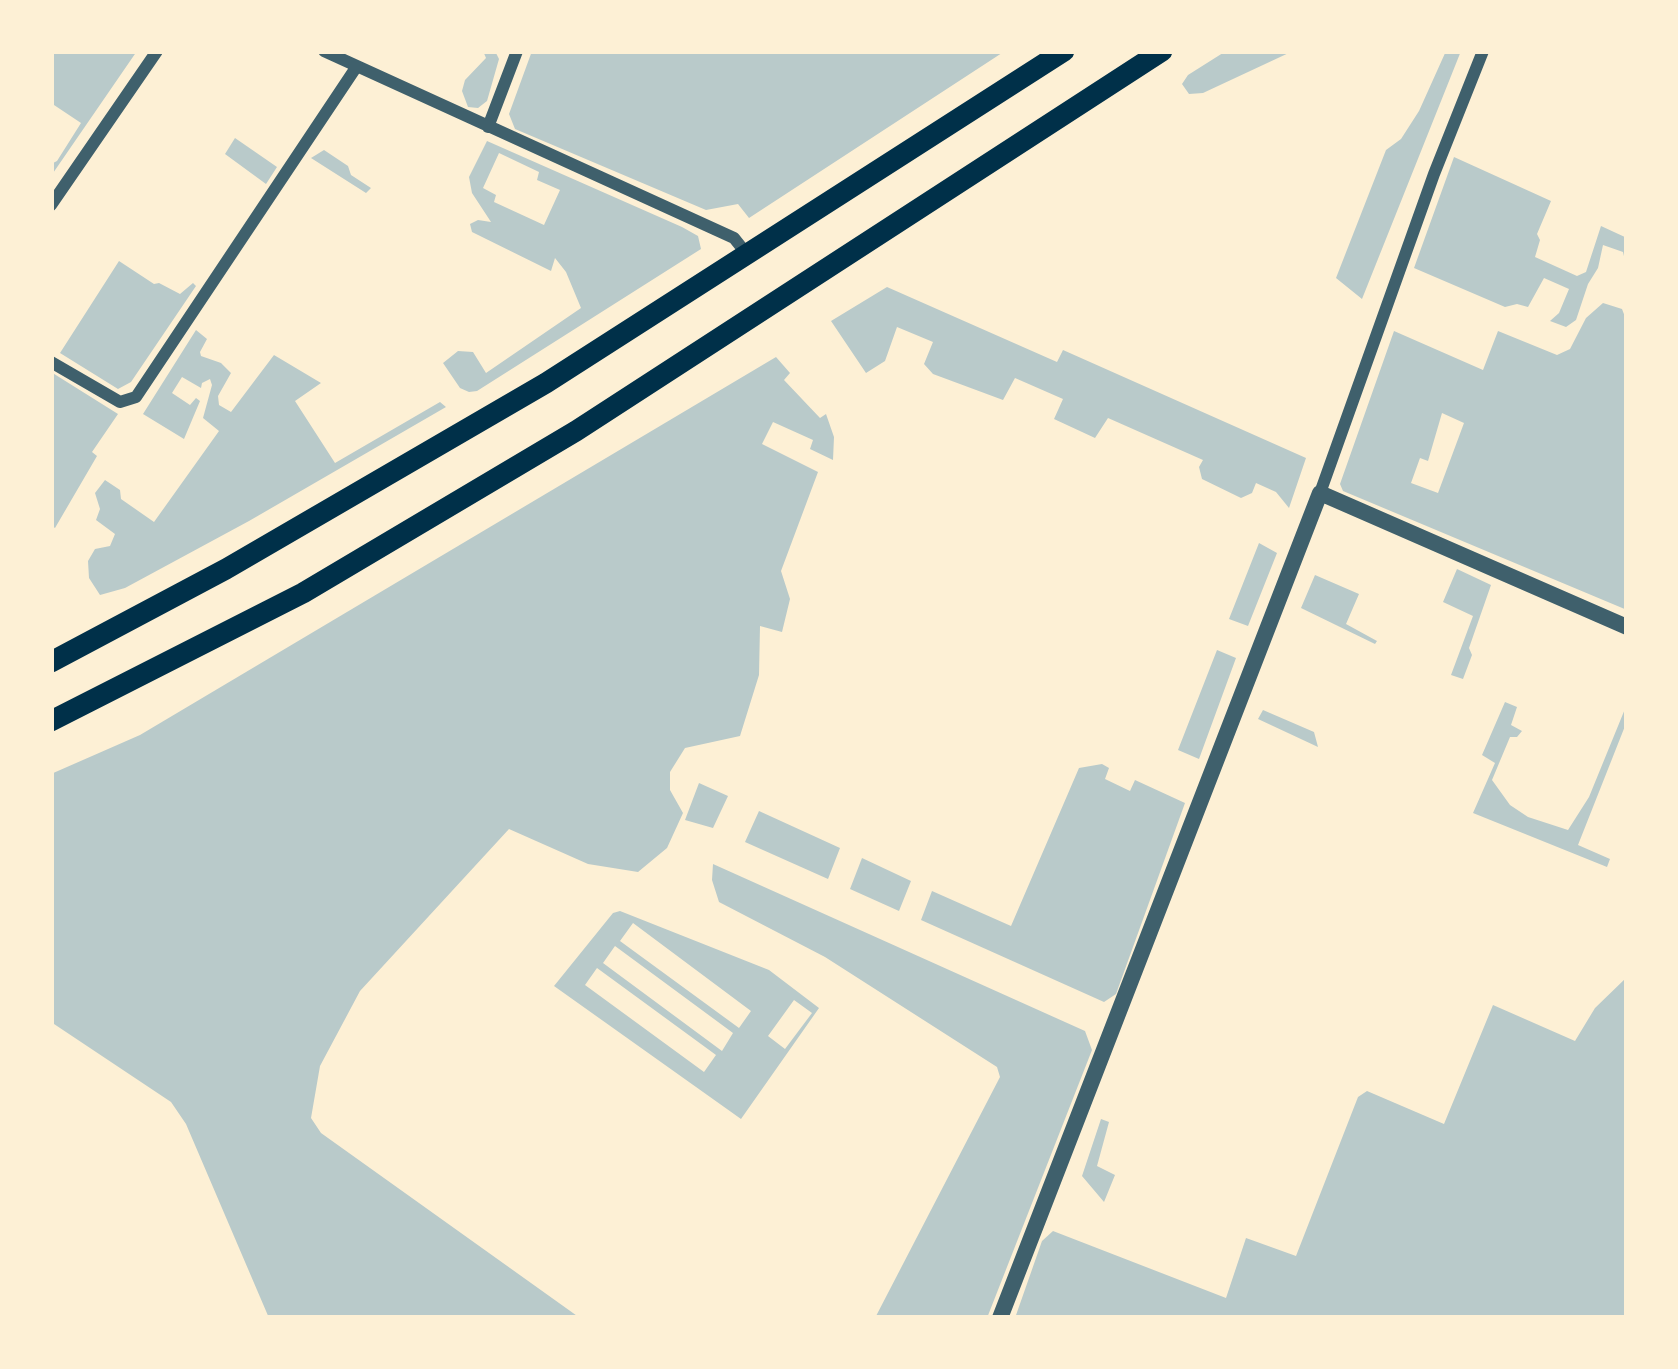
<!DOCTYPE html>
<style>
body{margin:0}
#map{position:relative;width:1678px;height:1369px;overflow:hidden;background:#fdf0d5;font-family:"Sofia Sans Condensed",sans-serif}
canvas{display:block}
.frame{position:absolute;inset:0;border:54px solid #fdf0d5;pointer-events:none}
</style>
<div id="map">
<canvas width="1678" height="1369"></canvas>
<div class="frame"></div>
</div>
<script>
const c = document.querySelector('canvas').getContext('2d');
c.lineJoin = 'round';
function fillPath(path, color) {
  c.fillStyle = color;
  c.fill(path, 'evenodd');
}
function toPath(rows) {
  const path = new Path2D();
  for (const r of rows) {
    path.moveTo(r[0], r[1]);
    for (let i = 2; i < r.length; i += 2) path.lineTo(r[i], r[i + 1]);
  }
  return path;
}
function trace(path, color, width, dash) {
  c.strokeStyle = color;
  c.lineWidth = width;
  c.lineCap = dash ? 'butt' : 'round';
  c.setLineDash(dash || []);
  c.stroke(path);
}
const green = toPath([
 [51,51,137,51,51,176,51,164,57,161,81,123,51,103],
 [483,51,495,51,499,59,487,101,478,108,468,107,462,91,465,80,486,58],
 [532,51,1005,51,749,218,738,204,706,210,515,129,509,114],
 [1226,51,1293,51,1203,93,1189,94,1182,84,1188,75],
 [1446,51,1461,51,1362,299,1336,278,1386,150,1401,139,1419,111],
 [235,138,277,167,266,184,225,154],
 [487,141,682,227,698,236,701,249,477,391,469,392,460,388,443,363,458,351,473,352,486,373,581,308,566,272,555,258,551,271,472,232,470,224,478,220,491,222,472,193,469,177],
 [499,153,539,172,537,180,560,190,544,225,494,202,496,195,483,188],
 [324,150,348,166,351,175,371,188,366,193,311,158],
 [1454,157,1551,201,1537,234,1540,240,1535,257,1577,276,1586,272,1601,226,1627,238,1627,269,1623,252,1603,245,1598,268,1588,284,1576,320,1566,327,1550,321,1559,313,1569,289,1544,278,1528,307,1517,304,1505,307,1414,268],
 [119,261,154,284,159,283,180,294,193,283,196,286,131,382,118,389,60,353],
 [887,287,1057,362,1063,350,1306,458,1289,508,1276,492,1256,483,1252,493,1241,498,1202,479,1199,467,1203,460,1108,418,1095,438,1054,419,1063,399,1015,378,1003,400,933,374,924,364,933,342,897,327,885,361,866,373,831,321],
 [1603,303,1622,309,1627,322,1627,610,1343,491,1340,484,1394,331,1483,370,1498,331,1557,355,1570,349,1586,318],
 [1442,413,1464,423,1438,493,1411,483,1420,458,1428,461],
 [196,330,207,339,200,352,201,356,221,363,231,373,218,396,219,405,231,412,274,355,321,383,295,401,335,463,440,402,446,407,249,521,125,588,100,595,89,578,88,561,95,549,110,546,115,534,96,520,100,509,95,493,105,480,120,490,121,499,154,522,219,431,203,418,212,385,210,379,202,383,201,388,182,377,172,393,190,405,196,398,200,401,184,439,143,414],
 [776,357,790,373,784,380,820,418,826,414,834,437,833,460,810,449,813,440,773,422,762,444,818,472,781,571,790,599,782,632,760,626,759,675,740,736,685,748,670,772,670,790,683,813,667,848,638,872,588,864,509,829,360,991,320,1066,311,1118,321,1133,580,1318,269,1318,186,1124,171,1102,51,1022,51,774,140,735],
 [51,372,118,414,92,452,97,456,55,528,51,525],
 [1259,543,1277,553,1248,626,1229,619],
 [1457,569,1491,585,1469,648,1472,655,1463,679,1451,675,1473,616,1443,602],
 [1315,575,1359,594,1346,624,1377,641,1375,644,1301,608],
 [1217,650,1236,658,1199,759,1178,750],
 [1505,702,1517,707,1511,725,1522,731,1517,737,1510,737,1492,780,1510,805,1528,817,1568,830,1589,797,1627,704,1627,721,1578,845,1610,859,1607,867,1473,813,1495,763,1482,755],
 [1263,710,1314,732,1318,747,1258,719],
 [1102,764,1109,768,1105,779,1130,791,1135,780,1185,803,1116,994,1104,1002,921,920,932,891,1011,926,1079,768],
 [699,783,728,796,713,828,685,820],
 [759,811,840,848,828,879,745,842],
 [862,858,911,881,899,911,850,889],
 [713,864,1085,1031,1092,1050,987,1318,875,1318,1000,1077,997,1067,825,957,719,902,712,880],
 [620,911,769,970,819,1008,741,1119,554,986,613,913],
 [633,923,751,1011,739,1028,620,941],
 [615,946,733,1033,722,1051,603,963],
 [597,968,716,1055,704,1072,585,985],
 [794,1000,812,1013,785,1049,768,1036],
 [1627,977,1627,1318,1015,1318,1042,1241,1053,1231,1226,1298,1246,1238,1296,1256,1358,1097,1367,1091,1444,1124,1493,1005,1575,1041,1595,1008],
 [1101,1119,1109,1122,1097,1166,1115,1175,1104,1202,1082,1176]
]);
const minor = toPath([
 [324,51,734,238,746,253],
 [488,127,517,51],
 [51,205,157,51],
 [51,362,120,402,136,397,357,66],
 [1320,493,1434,174,1483,51]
]);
const tertiary = toPath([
 [1000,1318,1320,493,1627,627]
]);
const trunk = toPath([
 [51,662,226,569,546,383,1064,51],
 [51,721,303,593,576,431,1162,51]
]);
fillPath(green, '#b9caca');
trace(minor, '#3f606c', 12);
trace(tertiary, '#3f606c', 16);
trace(trunk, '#003049', 21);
</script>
